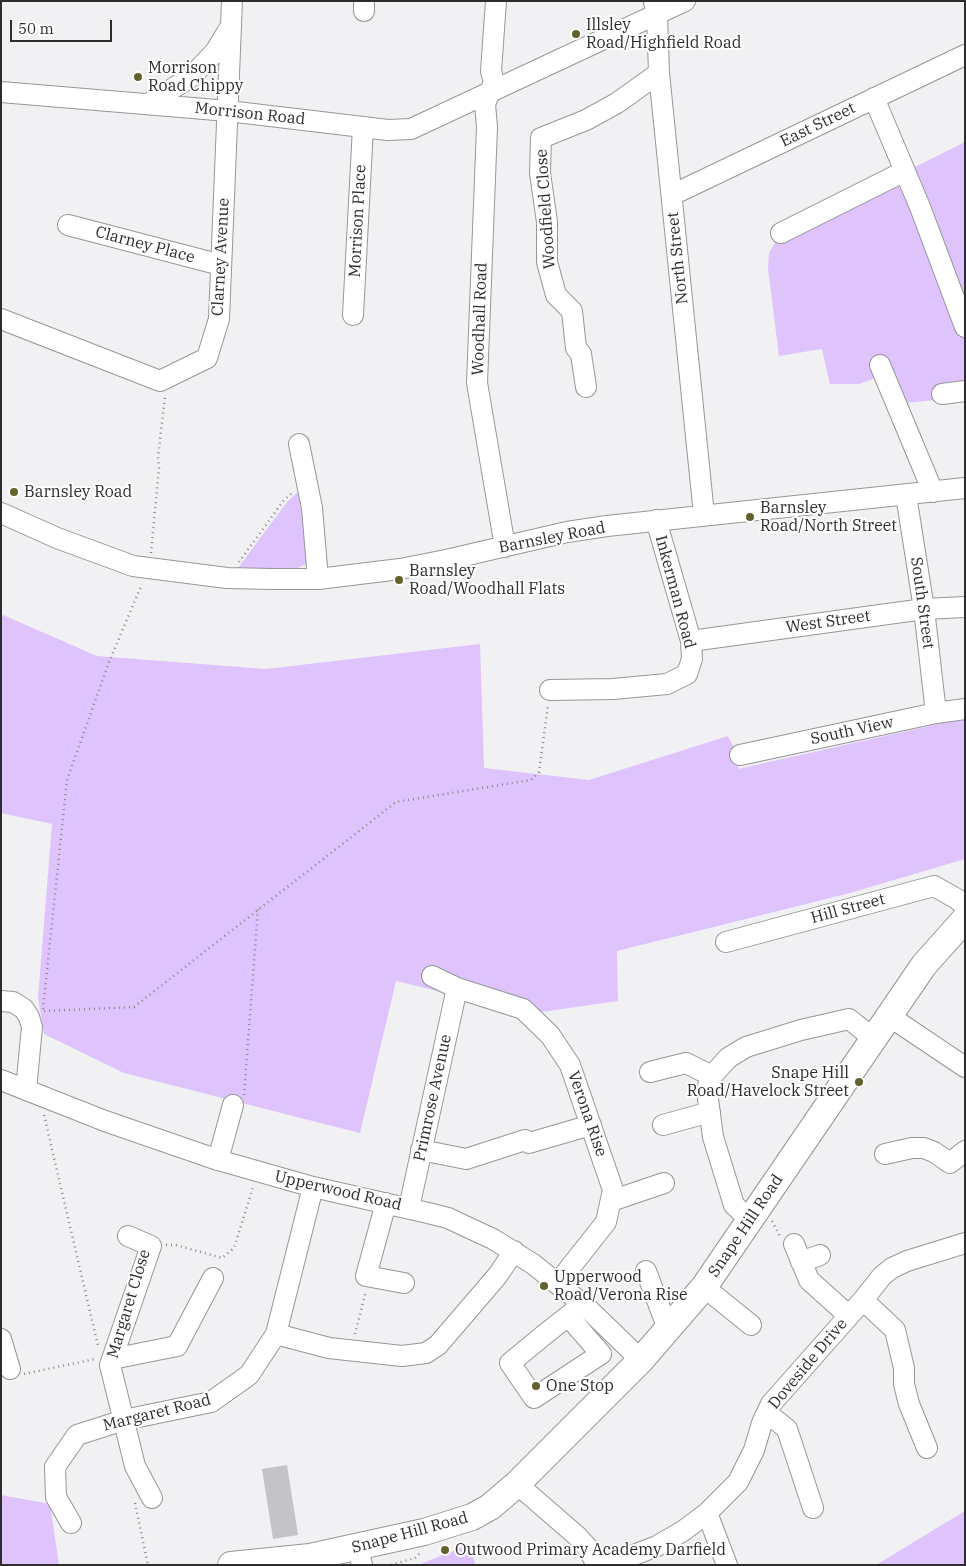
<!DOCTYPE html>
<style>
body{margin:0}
#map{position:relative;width:966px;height:1566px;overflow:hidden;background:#f1f0f3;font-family:"IBM Plex Serif",serif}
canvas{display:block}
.frame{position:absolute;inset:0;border:2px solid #2d2d2e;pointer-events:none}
.scale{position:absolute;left:10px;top:20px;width:102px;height:22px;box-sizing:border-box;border:2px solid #2d2d2e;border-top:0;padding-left:6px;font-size:15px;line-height:18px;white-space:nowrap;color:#2d2d2e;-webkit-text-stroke:4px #fefeff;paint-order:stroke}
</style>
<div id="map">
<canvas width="966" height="1566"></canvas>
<div class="frame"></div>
<div class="scale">50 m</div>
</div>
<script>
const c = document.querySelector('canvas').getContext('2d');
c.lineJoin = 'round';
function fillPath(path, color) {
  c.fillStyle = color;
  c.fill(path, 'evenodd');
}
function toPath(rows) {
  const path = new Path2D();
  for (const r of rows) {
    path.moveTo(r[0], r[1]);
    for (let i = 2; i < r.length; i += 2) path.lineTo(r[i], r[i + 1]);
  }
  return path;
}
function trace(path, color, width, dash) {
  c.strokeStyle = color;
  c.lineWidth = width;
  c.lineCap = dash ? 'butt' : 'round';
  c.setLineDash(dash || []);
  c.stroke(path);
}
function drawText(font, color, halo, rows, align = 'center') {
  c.font = font + ' "IBM Plex Serif",serif';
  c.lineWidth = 4;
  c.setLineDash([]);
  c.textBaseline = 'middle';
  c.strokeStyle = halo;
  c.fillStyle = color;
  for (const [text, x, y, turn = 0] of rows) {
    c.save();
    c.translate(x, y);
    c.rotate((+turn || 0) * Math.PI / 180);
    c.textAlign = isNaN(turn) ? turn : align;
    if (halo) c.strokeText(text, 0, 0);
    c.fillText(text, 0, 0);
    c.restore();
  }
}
const green = toPath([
 [965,142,965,397,895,404,881,376,859,384,830,384,822,349,779,356,768,269,769,253,776,241,901,174],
 [298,492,309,556,306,564,298,568,289,569,238,568,287,502],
 [3,615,97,656,266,669,480,644,484,768,589,780,728,736,739,758,738,769,965,718,965,859,850,893,617,951,618,1001,541,1012,520,1000,446,993,396,981,360,1133,124,1073,44,1034,38,998,52,824,1,813,1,620],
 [1,1495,50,1504,59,1565,1,1565],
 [965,1511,965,1565,876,1565],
 [468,1545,476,1565,418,1565]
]);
const building = toPath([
 [287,1465,298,1535,273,1539,262,1469]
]);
const path = toPath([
 [151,553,159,468,158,457,165,397],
 [239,562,284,500,292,493],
 [43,1009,67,780,109,662,142,584],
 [44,1011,134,1007,396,802,531,780,539,772,548,706],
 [244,1095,258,909],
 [44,1115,98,1346],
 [772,1221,780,1236],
 [166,1245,176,1245,222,1258,234,1248,253,1187],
 [355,1334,366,1291],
 [24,1374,95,1359],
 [135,1503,148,1565],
 [391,1565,415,1558,421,1552]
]);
const minor = toPath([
 [364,1,364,11],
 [496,1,491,71,494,82,485,104,487,127,477,383,505,547],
 [654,2,657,15,659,73,704,515],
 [1,92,228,111,388,130,411,129,685,1],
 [874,98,920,207,965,327],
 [148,104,191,77,215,52,229,29],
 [672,195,965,55],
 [68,225,221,265],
 [781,233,905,171],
 [353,315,363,127],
 [1,319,160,381,207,358,219,319,232,1],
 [880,365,933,492],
 [586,387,581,354,576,348,572,311,556,295,547,262,547,222,540,173,541,138,586,120,617,103,659,73],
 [942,394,965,391],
 [299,444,312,508,318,579],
 [906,495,924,609,936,713],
 [1,513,57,538,133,566,227,578,272,579,318,579,400,569,446,560,567,532,607,526,965,488],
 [691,641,924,609,965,607],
 [550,690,613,689,667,684,687,674,692,659,691,641,656,520],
 [740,755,936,713,965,709],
 [726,942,934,886,957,899,965,906],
 [432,976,457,988,523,1009,550,1035,570,1065,613,1190,606,1222,557,1284],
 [1,1001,13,1002,24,1009,29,1017,32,1027,26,1090],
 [889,1016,965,1067],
 [650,1072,686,1063,712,1076],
 [1,1080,105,1121,218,1160,313,1187,428,1213,448,1218,467,1227,493,1239,533,1264,583,1304,641,1360],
 [663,1125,710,1112],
 [421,1150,466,1159,525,1140,529,1143,591,1125],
 [885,1154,912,1148,924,1148,934,1152,950,1163,965,1151],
 [218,1160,233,1105],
 [611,1201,664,1183],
 [386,1203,366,1276,404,1283],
 [409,1208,457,988],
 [750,1220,734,1205,713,1137,708,1099,708,1086,712,1076,728,1058,746,1047,801,1030,849,1019,873,1038],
 [128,1236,151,1246,110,1365,135,1466,152,1498],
 [794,1244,809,1280,849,1316],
 [801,1262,820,1255],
 [646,1271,668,1329],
 [704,1287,751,1325],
 [863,1300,895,1330,904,1368,904,1384,909,1404,927,1448],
 [568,1316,601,1354,534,1398,510,1363,544,1335,568,1316,583,1304],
 [276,1334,329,1348,402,1356,426,1353,438,1345,498,1275,514,1251],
 [1,1339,10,1369],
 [112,1359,177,1346,213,1278],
 [767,1413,787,1429,813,1508],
 [517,1484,577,1536,587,1547,597,1565],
 [707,1513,727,1565],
 [71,1523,56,1497,55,1467,77,1435,124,1420,211,1402,249,1375,276,1334,313,1187],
 [358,1548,362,1565],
 [608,1565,657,1546,683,1531,707,1513,738,1482,754,1450,762,1423,771,1404,863,1300,882,1276,892,1268,907,1261,965,1243]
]);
const major = toPath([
 [231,1565,310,1557,424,1532,472,1517,490,1507,517,1484,641,1360,704,1287,924,965,965,919]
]);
const markers = [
 [576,34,5,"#63622e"],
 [138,77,5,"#63622e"],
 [14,492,5,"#63622e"],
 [750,517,5,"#63622e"],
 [399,580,5,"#63622e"],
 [859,1082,5,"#63622e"],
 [544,1286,5,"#63622e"],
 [536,1386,5,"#63622e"],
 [445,1550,5,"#63622e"]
];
const poiNames = [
 ["Illsley",586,25],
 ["Road/Highfield Road",586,43],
 ["Morrison",148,68],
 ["Road Chippy",148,86],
 ["Barnsley Road",24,492],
 ["Barnsley",760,508],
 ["Road/North Street",760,526],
 ["Barnsley",409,571],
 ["Road/Woodhall Flats",409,589],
 ["Snape Hill",849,1073,"right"],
 ["Road/Havelock Street",849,1091,"right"],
 ["Upperwood",554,1277],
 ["Road/Verona Rise",554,1295],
 ["One Stop",546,1386],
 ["Outwood Primary Academy Darfield",455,1550]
];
const streetNames = [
 ["Morrison Road",250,114,6],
 ["East Street",818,125,-26],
 ["Woodfield Close",546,209,-94],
 ["Morrison Place",358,221,-87],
 ["Clarney Place",145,245,15],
 ["Clarney Avenue",221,257,-87],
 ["North Street",678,258,-96],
 ["Woodhall Road",480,319,-88],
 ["Barnsley Road",552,538,-11],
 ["Inkerman Road",675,592,75],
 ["South Street",922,603,82],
 ["West Street",828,622,-8],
 ["South View",852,731,-12],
 ["Hill Street",848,909,-15],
 ["Primrose Avenue",433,1098,-78],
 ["Verona Rise",587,1114,71],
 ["Upperwood Road",338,1191,13],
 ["Snape Hill Road",746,1226,-56],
 ["Margaret Close",129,1304,-73],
 ["Doveside Drive",808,1364,-50],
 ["Margaret Road",157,1413,-14],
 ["Snape Hill Road",410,1533,-15]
];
fillPath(green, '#dec3fc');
fillPath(building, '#c4c3c6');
trace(minor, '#979698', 22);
trace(major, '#979698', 28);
trace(path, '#88888a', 2.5, [1, 4]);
trace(minor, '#fff', 20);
trace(major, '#fff', 26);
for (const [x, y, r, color] of markers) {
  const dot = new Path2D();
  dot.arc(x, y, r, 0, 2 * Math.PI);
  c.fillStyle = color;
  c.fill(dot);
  trace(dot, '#fefeff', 2);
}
drawText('16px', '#2d2d2e', '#fefeff', poiNames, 'left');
drawText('16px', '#2d2d2e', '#fefeff', streetNames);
</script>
